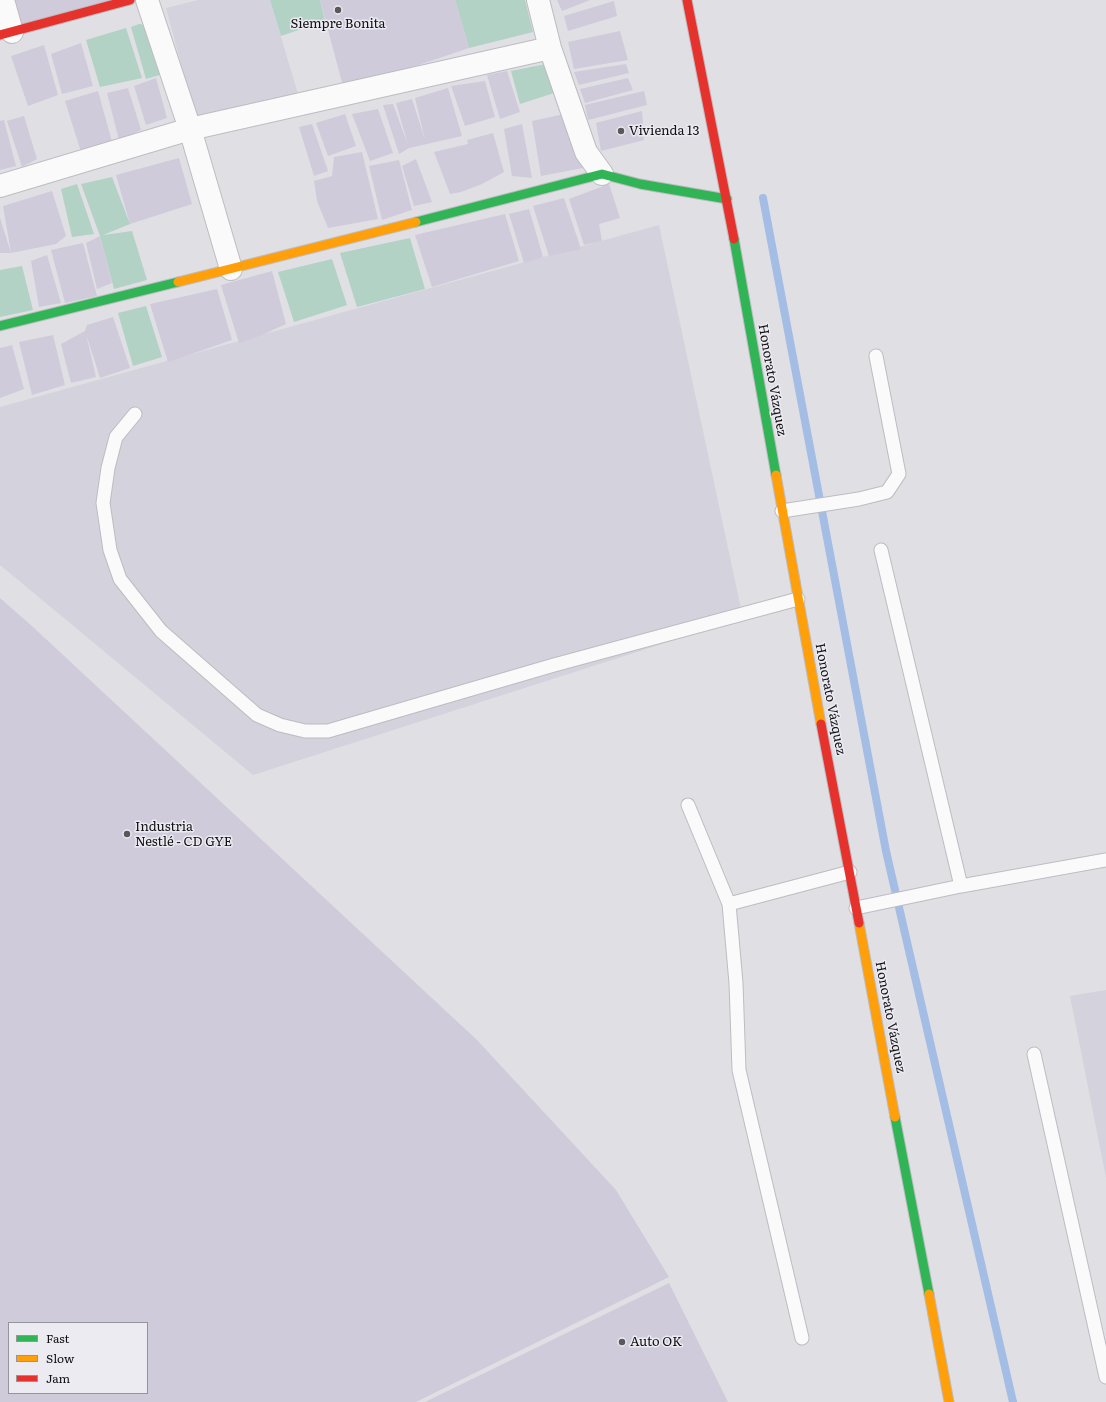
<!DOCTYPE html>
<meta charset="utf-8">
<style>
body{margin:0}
#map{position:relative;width:1106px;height:1402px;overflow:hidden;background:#e0dfe4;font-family:Literata,serif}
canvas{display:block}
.legend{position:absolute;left:8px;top:1322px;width:140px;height:72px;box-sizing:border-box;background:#ecebf2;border:1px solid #949499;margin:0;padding:5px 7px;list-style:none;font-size:12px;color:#111113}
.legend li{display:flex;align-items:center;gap:8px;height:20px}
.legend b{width:20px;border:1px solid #949499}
</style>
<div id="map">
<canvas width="1106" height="1402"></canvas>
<ul class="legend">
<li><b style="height:5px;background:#30b455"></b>Fast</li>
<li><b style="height:5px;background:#ff9f0a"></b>Slow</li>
<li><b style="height:5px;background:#e5322d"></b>Jam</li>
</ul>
</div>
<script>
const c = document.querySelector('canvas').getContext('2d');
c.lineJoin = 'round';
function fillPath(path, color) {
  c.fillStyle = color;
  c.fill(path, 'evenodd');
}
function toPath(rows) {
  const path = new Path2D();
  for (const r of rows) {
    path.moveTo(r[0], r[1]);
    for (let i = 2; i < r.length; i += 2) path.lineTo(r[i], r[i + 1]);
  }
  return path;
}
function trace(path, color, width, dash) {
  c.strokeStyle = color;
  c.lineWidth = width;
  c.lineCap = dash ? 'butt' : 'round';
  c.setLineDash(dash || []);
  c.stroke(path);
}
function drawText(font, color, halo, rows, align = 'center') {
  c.font = font + ' Literata,serif';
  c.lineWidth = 3;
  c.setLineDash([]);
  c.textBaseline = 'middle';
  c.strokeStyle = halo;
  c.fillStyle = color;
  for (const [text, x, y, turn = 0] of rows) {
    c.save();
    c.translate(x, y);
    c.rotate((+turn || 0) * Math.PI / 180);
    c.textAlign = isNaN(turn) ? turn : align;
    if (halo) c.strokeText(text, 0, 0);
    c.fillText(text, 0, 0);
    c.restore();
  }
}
const built = toPath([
 [198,0,270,0,298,94,196,120,166,8],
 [659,225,743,618,253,775,0,565,0,407],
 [1106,990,1106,1178,1070,996]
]);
const green = toPath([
 [270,0,320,0,325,21,281,36],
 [455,0,525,0,533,32,469,48],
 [139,24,148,25,163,74,146,79,131,27],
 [126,28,142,78,100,87,86,40],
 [546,64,554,93,520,104,511,71],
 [112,177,130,224,103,235,132,231,147,280,114,289,100,236,81,184],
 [77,184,94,234,72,237,61,189],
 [410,238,425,289,357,307,340,253],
 [332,259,347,305,294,322,278,272],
 [22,266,33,310,0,317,0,270],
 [146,306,162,357,133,366,118,313]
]);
const stream = toPath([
 [763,198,886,851,1013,1402]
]);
const building = toPath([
 [6,0,121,0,14,29],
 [320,0,455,0,469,48,392,74,343,86],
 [557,0,590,0,562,11],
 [614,1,617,16,568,31,564,16],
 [620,31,628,60,574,69,568,42],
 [81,43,93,86,62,94,51,54],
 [44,45,58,95,28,106,11,56],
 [626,64,629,73,579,85,574,72],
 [507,71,520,112,500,119,487,75],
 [156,78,167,118,146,125,134,86],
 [628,78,633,90,585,103,580,89],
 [485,81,495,117,465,126,451,86],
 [128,88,141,130,119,140,107,93],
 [448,88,462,136,409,148,399,154,383,105,393,104,408,145,396,103,412,99,425,140,415,98],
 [98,91,112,142,81,152,65,101],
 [644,91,647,105,588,120,585,105],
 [378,109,393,153,370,161,352,114],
 [642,111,644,140,601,151,596,123],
 [569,113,583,168,541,176,532,121],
 [345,114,356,146,328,156,316,123],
 [24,116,37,159,22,167,7,121],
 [4,120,16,166,0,170,0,121],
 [312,124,328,171,314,176,299,127],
 [522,124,532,178,512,176,504,129],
 [493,133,504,172,482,184,461,192,450,194,434,152,468,144,467,140],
 [362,152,378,219,328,228,317,201,314,181,332,176,334,157],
 [179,158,192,204,130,224,116,175],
 [416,159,432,202,414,206,402,166],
 [399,160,412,210,382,220,369,166],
 [609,184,620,218,599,224,602,241,584,245,569,199],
 [52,191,66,236,56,244,11,253,3,206],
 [564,198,581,249,549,256,533,206],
 [529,209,543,257,524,263,509,214],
 [505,214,519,261,432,287,415,235],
 [0,218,11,253,0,253],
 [100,236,112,283,97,289,86,243],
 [83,243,97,296,65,303,51,250],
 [47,255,61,303,39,307,31,261],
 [272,271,286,324,262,335,239,343,221,285],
 [217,289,232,340,168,362,150,304],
 [113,317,130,368,100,378,86,334,96,377,71,383,61,344,85,331,87,325],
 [53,335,65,385,32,395,19,342],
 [12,345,24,389,0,398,0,348],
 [0,598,33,627,477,1040,616,1190,669,1277,416,1402,0,1402],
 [9,1323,147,1323,147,1393,9,1393],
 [669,1283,728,1402,425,1402]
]);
const lane = toPath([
 [135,414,116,437,108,468,103,503,110,550,120,579,161,631,257,715,280,725,305,731,328,731,554,665,798,599],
 [782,511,859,499,887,492,899,474,876,356],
 [881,550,961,886],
 [688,805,729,904,850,872],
 [729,904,736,983,739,1070,802,1338],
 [856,908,961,886,1106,860],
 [1034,1054,1106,1377]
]);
const street = toPath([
 [3,0,12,32],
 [147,0,190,129,231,269],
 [538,0,550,48,586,152,602,174],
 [0,186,190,129,550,48]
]);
const fast = toPath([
 [416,222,602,174,640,184,727,199],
 [734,239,776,475],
 [0,326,178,282],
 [895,1117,929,1294]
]);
const slow = toPath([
 [178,282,416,222],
 [776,475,821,724],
 [859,923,895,1117],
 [929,1294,949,1402]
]);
const jam = toPath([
 [687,0,734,239],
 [0,35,130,0],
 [821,724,859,923]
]);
const markers = [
 [338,10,4,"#59595c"],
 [621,131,4,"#59595c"],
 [127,834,4,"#59595c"],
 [622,1342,4,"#59595c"]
];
const poiNames = [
 ["Siempre Bonita",338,24,"center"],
 ["Vivienda 13",629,131],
 ["Industria",135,827],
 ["Nestlé - CD GYE",135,842],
 ["Auto OK",630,1342]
];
const streetNames = [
 ["Honorato Vázquez",772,380,80],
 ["Honorato Vázquez",830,699,79],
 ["Honorato Vázquez",890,1017,79]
];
fillPath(built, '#d4d2dc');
fillPath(green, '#b1d2c5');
trace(stream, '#a4bde4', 8);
fillPath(building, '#cfcbda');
trace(lane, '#bdbcc0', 15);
trace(street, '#bdbcc0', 24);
trace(fast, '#bdbcc0', 11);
trace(slow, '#bdbcc0', 11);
trace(jam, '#bdbcc0', 11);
trace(lane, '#fafafb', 13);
trace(street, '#fafafb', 22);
trace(fast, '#30b455', 9);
trace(slow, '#ff9f0a', 9);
trace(jam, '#e5322d', 9);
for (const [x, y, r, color] of markers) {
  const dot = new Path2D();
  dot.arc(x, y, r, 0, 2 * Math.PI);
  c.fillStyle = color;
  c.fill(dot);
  trace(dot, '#ecebf2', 1.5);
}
drawText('13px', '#111113', '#ecebf2', poiNames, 'left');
drawText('13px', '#111113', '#ecebf2', streetNames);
</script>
